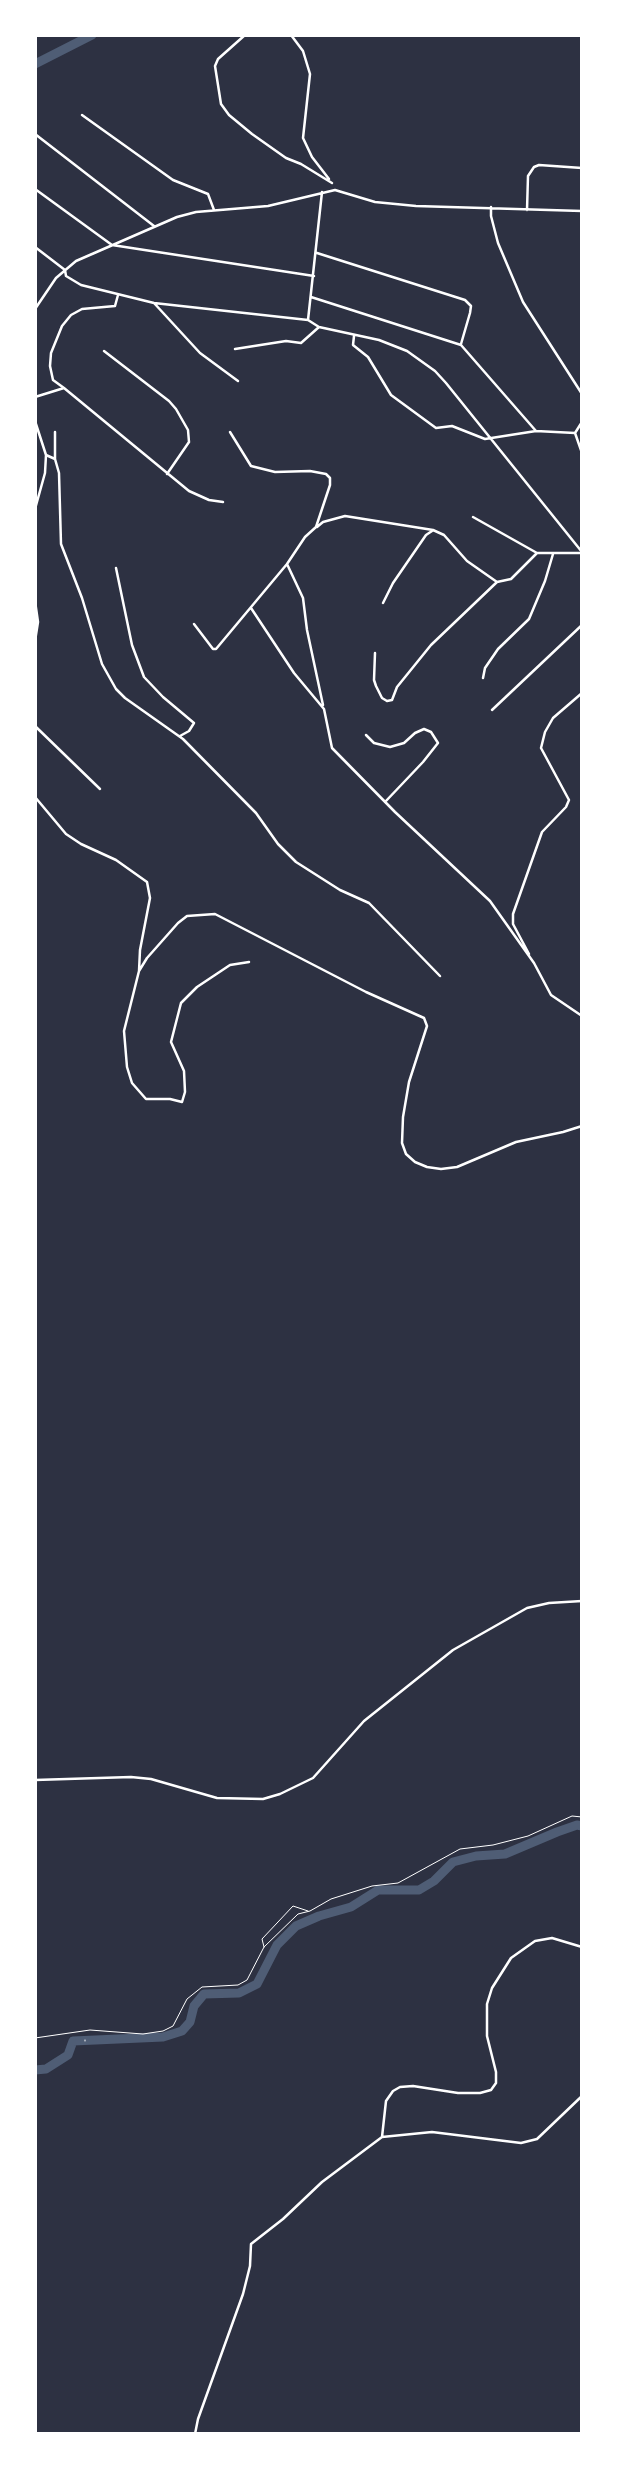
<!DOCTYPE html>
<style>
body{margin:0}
#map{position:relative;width:617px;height:2469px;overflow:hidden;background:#2d3142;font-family:"Exo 2",sans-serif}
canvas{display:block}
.frame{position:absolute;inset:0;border:37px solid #fff;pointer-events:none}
</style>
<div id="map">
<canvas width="617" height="2469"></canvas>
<div class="frame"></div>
</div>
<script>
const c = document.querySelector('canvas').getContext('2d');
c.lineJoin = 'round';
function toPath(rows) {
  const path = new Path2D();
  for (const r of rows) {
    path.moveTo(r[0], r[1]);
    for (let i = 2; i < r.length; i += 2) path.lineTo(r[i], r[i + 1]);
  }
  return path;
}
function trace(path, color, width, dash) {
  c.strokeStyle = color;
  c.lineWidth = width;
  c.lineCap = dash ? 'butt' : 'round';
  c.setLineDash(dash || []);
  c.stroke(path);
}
const river = toPath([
 [35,64,92,35],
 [35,2070,46,2069,68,2055,73,2041,163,2037,182,2031,190,2022,194,2006,204,1994,239,1993,257,1984,277,1945,296,1926,319,1916,351,1907,378,1890,419,1890,434,1881,453,1862,476,1856,505,1854,557,1832,577,1825,582,1826]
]);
const path = toPath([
 [264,1947,262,1939,293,1906,308,1911],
 [35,2038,90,2030,143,2034,163,2031,173,2026,187,1999,202,1987,238,1985,247,1980,264,1947,298,1914,310,1911,331,1899,372,1886,398,1883,460,1849,493,1845,528,1836,572,1816,582,1817],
 [85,2040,85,2041]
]);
const minor = toPath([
 [245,35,218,59,215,66,221,104,229,115,252,134,286,158,301,164,332,183],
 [291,35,303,51,310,74,303,138,312,157,329,179],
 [82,115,173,180,208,194,214,210],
 [35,134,154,226],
 [35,189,112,245,314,276],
 [491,207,491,216,498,243,523,302,582,394],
 [527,210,528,176,534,167,539,165,582,168],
 [35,247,65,270,66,276,81,285,154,303,308,320,319,327,379,340,407,351,435,371,446,383,582,552],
 [317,253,465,300,471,306,470,313,461,344],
 [311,297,461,345,536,431],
 [154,303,200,353,238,381],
 [35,309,56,278,76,261,177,217,196,212,268,206,335,190,375,202,416,206,582,211],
 [308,320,322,192],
 [354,336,353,345,368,357,391,395,436,428,452,426,485,439,536,431,575,433,582,422],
 [235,349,286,341,301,343,319,327],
 [104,351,169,401,176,409,188,430,189,442,167,474],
 [64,388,53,380,50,366,51,353,62,326,71,315,82,309,115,306,118,295],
 [35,397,64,388,189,491,209,500,223,502],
 [35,421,46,455,55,459,59,473,61,544,82,598,102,664,116,689,125,698,183,739,256,813,278,844,296,862,340,890,369,903,440,976],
 [575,433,582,453],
 [55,459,55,432],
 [35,509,45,473,46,455],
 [473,517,537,553,582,553],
 [317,527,323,522,345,516,433,530,444,535,467,561,497,582],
 [287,564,303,598,307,630,323,705],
 [116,568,132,645,144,677,163,697,194,723,189,731,180,736],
 [35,601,38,622,35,641],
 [383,603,393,583,426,535,432,531],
 [251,608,294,673,324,709,332,748,395,812,490,901,534,963,551,995,582,1016],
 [194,624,213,649,216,649,287,564,305,537,316,527,330,485,330,478,326,474,310,471,275,472,251,466,230,432],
 [375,653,374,680,376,686,382,698,387,701,392,700,397,687,431,645,497,582,511,579,537,553],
 [483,678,485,668,498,649,529,619,545,581,553,554],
 [492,710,582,625],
 [35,726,100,789],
 [366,735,374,743,390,747,404,743,415,733,424,729,431,732,438,743,423,762,385,802],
 [35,797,66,834,81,844,116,860,147,882,150,898,140,950,139,971,124,1031,127,1067,132,1083,146,1099,170,1099,182,1102,185,1092,184,1071,171,1042,181,1003,197,987,230,965,249,962],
 [529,954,513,924,513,914,542,832,566,807,569,800,541,748,545,732,553,718,582,693],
 [139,971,147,958,178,923,187,916,215,914,366,992,424,1018,427,1026,409,1082,403,1117,402,1143,406,1154,415,1162,427,1167,441,1169,457,1167,516,1142,563,1132,582,1126],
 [35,1780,131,1777,151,1779,217,1798,263,1799,280,1794,313,1778,364,1721,453,1650,527,1608,549,1603,582,1601],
 [382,2137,386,2101,393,2091,400,2087,413,2086,458,2093,480,2093,491,2090,496,2083,496,2072,487,2036,487,2004,492,1988,511,1958,535,1941,552,1938,582,1947],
 [195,2434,198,2419,243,2294,250,2266,251,2244,283,2219,322,2182,382,2137,432,2132,521,2143,537,2139,582,2096]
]);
trace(river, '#4f5d75', 9);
trace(path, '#fff', 1);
trace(minor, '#fff', 2.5);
</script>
